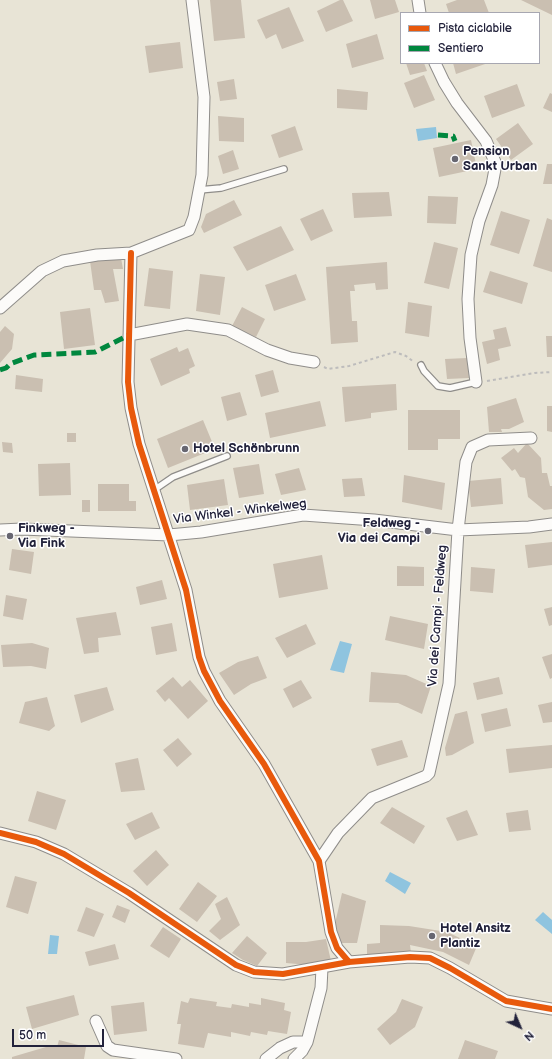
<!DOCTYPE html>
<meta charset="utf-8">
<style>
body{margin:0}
#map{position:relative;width:552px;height:1059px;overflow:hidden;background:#e8e4d6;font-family:"Balsamiq Sans",sans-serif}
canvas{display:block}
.legend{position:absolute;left:400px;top:12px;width:140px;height:52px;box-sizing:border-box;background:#fff;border:1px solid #a7a7b1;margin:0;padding:5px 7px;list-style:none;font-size:12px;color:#22223b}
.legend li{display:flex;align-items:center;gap:8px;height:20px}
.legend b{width:20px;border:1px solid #a7a7b1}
.north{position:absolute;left:500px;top:1007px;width:40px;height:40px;-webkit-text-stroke:3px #fff;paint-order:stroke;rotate:136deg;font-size:11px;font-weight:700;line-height:16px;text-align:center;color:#22223b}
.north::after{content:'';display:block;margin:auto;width:14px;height:18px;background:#22223b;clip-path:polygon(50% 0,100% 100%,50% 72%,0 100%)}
.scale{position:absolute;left:12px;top:1029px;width:92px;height:18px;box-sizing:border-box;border:2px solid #22223b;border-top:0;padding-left:5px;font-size:12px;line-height:14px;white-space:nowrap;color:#22223b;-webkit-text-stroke:3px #fff;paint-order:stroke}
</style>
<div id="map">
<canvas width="552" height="1059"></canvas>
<ul class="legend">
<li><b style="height:5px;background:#e8590c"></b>Pista ciclabile</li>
<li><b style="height:5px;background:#00873e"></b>Sentiero</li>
</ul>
<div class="north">N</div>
<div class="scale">50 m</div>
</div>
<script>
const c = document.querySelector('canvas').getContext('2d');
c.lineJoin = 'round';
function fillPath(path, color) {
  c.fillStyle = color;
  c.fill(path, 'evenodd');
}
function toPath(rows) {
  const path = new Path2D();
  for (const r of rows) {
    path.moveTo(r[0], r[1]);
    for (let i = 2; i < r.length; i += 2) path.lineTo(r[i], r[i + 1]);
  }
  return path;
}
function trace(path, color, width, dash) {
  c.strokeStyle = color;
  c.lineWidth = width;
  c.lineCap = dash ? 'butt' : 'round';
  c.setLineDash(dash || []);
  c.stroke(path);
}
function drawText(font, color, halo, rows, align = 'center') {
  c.font = font + ' "Balsamiq Sans",sans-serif';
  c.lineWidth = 3;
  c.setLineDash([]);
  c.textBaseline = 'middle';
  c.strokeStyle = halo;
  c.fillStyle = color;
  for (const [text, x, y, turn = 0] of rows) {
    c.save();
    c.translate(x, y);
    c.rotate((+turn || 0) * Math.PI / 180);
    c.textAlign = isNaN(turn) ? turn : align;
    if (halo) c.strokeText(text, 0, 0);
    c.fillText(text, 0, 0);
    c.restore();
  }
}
const water = toPath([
 [436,127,437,138,418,141,416,129],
 [340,641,352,644,344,673,330,670],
 [390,872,411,883,405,894,385,881],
 [543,912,552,920,552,934,535,920],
 [50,935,59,936,57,954,48,954]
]);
const building = toPath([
 [210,0,241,0,245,38,214,41],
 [340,0,343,0,353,21,326,32,317,11],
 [370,0,395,0,399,12,375,19],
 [457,0,484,0,489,13,449,13,446,4],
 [521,0,552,0,552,15],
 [289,7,304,41,282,49,276,34,266,39,257,20],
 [377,34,384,59,352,68,346,44],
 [180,42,183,68,149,73,145,46],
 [406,63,424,63,427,71,410,75],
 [453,63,488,63,456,74],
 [424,75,435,100,414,108,404,83],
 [234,79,237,99,220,101,217,82],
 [517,84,525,106,492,118,484,96],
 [337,89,368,92,367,110,337,108],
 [550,93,552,94,552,112,543,108],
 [218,116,244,118,244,142,219,141],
 [518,123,533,144,511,160,496,139],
 [295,126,303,150,279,158,271,135],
 [471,140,477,169,439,177,433,148],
 [233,150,239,169,223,174,218,156],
 [547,164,552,164,552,184,543,184],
 [389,192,392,216,354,218,352,193],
 [428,196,458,197,456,224,427,223],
 [234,200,242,215,204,233,201,227,206,214],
 [323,209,333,231,311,241,300,219],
 [501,211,530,220,519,254,490,245],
 [547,218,552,220,552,272,533,266],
 [281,226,294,250,247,271,233,247],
 [434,242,458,248,449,289,424,283],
 [121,258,123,269,113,269,119,301,105,303,101,290,94,290,90,261],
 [387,262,388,289,376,290,375,283,354,285,355,291,350,291,352,321,357,321,358,342,331,344,326,267],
 [149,268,173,271,170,309,144,306],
 [490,271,528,283,522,304,483,292],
 [200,274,225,277,220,315,196,311],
 [296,274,306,300,274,311,265,285],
 [408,302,432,306,429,337,405,333],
 [242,307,265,319,256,337,232,326],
 [90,308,95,345,64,349,60,312],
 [5,326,14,334,12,349,0,363,0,332],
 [506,327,511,346,498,349,500,360,487,364,482,342,495,339,493,330],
 [546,336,552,336,552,357,547,357],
 [177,347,179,352,188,348,195,366,189,369,190,373,161,386,150,359],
 [467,358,469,378,447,379,445,359],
 [273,370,279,392,261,397,255,375],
 [16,375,43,379,42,392,15,389],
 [396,384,397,410,371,413,371,418,345,422,342,387],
 [240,392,247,415,227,421,221,397],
 [516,398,524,422,509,429,501,429,502,432,489,432,487,407],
 [320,401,326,426,270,438,265,413],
 [547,406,552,406,552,432,547,431],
 [408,410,460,410,460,439,438,439,438,450,408,450],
 [203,420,215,449,168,468,157,439],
 [67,433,76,433,76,442,67,442],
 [2,442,12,443,13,453,3,452],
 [527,443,541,458,542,473,547,473,550,486,552,486,552,509,544,510,528,497,525,478,520,477,515,469,512,471,501,458,514,448,518,453],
 [70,463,71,495,39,496,38,464],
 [259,464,264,494,239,498,233,468],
 [299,468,306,490,281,495,275,474],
 [404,475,445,483,442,510,402,502],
 [362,478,365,496,344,497,342,479],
 [501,478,503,504,471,507,468,481],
 [224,479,228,505,190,510,187,485],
 [98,484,129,484,129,501,136,501,136,511,98,511],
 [82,500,90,500,90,512,82,512],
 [552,542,552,565,528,568,525,545],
 [12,549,34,552,31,574,9,570],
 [322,555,328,589,279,598,273,564],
 [397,566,424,567,424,586,397,586],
 [471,567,495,569,493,593,470,591],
 [162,580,167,599,140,605,136,587],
 [6,595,27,599,23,620,3,616],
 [552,607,552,625,549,626,544,609],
 [116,612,121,635,98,638,99,652,84,654,76,618],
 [390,616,428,624,424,649,385,640],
 [172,623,177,651,156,655,151,627],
 [306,624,316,644,287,658,275,638],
 [32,643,49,648,46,669,31,666,3,667,1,645],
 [552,654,552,678,550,679,542,657],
 [258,656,267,678,251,684,234,695,219,673,238,662],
 [371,672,406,675,431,686,422,714,398,703,369,702],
 [173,677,182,687,190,680,208,701,188,719,169,698,165,702,156,691],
 [499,677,503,694,477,700,473,683],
 [301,680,312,698,293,708,283,689],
 [107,687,114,710,81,723,74,695],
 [47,697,55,726,49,731,19,723,25,702],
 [552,702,552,722,543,723,538,705],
 [507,708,511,726,485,732,481,714],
 [467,711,474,743,452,755,446,756,445,748,455,714],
 [178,738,192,754,177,767,163,750],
 [402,740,408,757,377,766,371,749],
 [552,745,552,768,509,773,506,749],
 [138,758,145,790,121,792,115,763],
 [37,791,66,800,56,830,28,821],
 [392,807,425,826,414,844,380,823],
 [467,810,478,835,457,841,446,818],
 [528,810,531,830,509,832,506,813],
 [152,812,160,828,135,840,126,824],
 [156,850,169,865,147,886,133,871],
 [15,876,37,882,28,914,6,907],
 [198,882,217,896,197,922,179,909],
 [342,893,366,901,357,943,337,943,334,928],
 [227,897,240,925,220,940,209,931,221,919,215,904],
 [117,905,130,910,125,923,112,917],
 [86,907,104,914,94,937,77,931],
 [380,925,409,926,447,932,477,946,469,965,443,952,410,945,411,953,367,957,367,944,380,943],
 [163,927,181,939,169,958,150,946],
 [247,936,267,953,257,966,243,960,232,953],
 [326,939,331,961,308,965,286,963,286,942,306,942],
 [115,944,119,959,89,966,85,952],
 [74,995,79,1015,32,1029,26,1007],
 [190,998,217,1002,216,1006,231,1008,232,1004,249,1007,249,1003,261,1005,261,998,285,1003,284,1010,291,1012,287,1034,268,1031,267,1035,251,1032,250,1036,231,1032,231,1037,208,1033,204,1048,178,1044,181,1024,177,1024,181,1001,188,1003],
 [402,999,423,1007,415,1027,390,1045,377,1029,396,1012],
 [144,1002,147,1031,114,1035,111,1006],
 [59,1040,86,1047,84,1059,12,1059,12,1057,46,1047,57,1047],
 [465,1040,498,1051,495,1059,458,1059]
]);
const path = toPath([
 [324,367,328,369,349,366,395,352,406,356,414,362],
 [487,381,535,373,552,372]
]);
const service = toPath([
 [199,190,221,188,284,169],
 [421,365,424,371,438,386,450,388,476,382],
 [154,490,173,477,227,456]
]);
const minor = toPath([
 [418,0,420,13],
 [435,63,444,82,457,103,486,141,495,162,495,169,492,185,479,221,471,255,468,299,470,338,476,382],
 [131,253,128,382,131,408,139,444,186,590,199,657,204,671,220,701,264,764,319,861,331,932,337,948,349,962],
 [0,308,42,271,63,261,97,255,131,253,189,230,194,217,202,175,204,97,192,0],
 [129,335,187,324,228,330,267,350,290,358,314,362],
 [0,530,22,529,169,535,201,532,303,515,374,520,458,530,529,527,552,524],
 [0,833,36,842,64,854,129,893,236,965,254,972,283,974,349,962,410,957,430,958,450,968,506,1001,552,1009],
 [319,861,338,833,372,798,426,776,429,773,449,684,458,530,466,462,472,447,488,440,531,438],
 [96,1021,107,1046,113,1050,176,1059],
 [266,1059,280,1048,293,1042,307,1042],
 [294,1059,302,1051,307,1042,321,988,322,968]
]);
const quiet = toPath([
 [438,135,453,136,455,141],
 [0,370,6,368,10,364,34,355,95,352,129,335]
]);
const cycleway = toPath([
 [131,253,128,382,131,408,139,444,186,590,199,657,204,671,220,701,264,764,319,861,331,932,337,948,349,962],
 [0,833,36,842,64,854,129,893,236,965,254,972,283,974,349,962,410,957,430,958,450,968,506,1001,552,1009]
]);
const markers = [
 [455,159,4,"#676671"],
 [185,449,4,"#676671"],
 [428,531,4,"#676671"],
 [10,536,4,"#676671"],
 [432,936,4,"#676671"]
];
const poiNames = [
 ["Pension",463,152],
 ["Sankt Urban",463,167],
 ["Hotel Schönbrunn",193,449],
 ["Feldweg -",420,524,"right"],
 ["Via dei Campi",420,539,"right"],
 ["Finkweg -",18,529],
 ["Via Fink",18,544],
 ["Hotel Ansitz",440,929],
 ["Plantiz",440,944]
];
const streetNames = [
 ["Via Winkel - Winkelweg",240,512,-7],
 ["Via dei Campi - Feldweg",438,616,-86]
];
fillPath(water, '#8fc4df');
fillPath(building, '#cabfb1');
trace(service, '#8f8d8a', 8);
trace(minor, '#8f8d8a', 13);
trace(path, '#bdbcbc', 2, [3, 3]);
trace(service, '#fcfbf9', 5.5);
trace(minor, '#fcfbf9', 11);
trace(quiet, '#00873e', 5, [10, 5]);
trace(cycleway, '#e8590c', 6);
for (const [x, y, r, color] of markers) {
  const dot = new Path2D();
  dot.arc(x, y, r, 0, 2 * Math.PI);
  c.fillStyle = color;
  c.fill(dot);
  trace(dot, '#fff', 1.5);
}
drawText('bold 13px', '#22223b', '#fff', poiNames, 'left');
drawText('13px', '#22223b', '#fff', streetNames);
</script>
